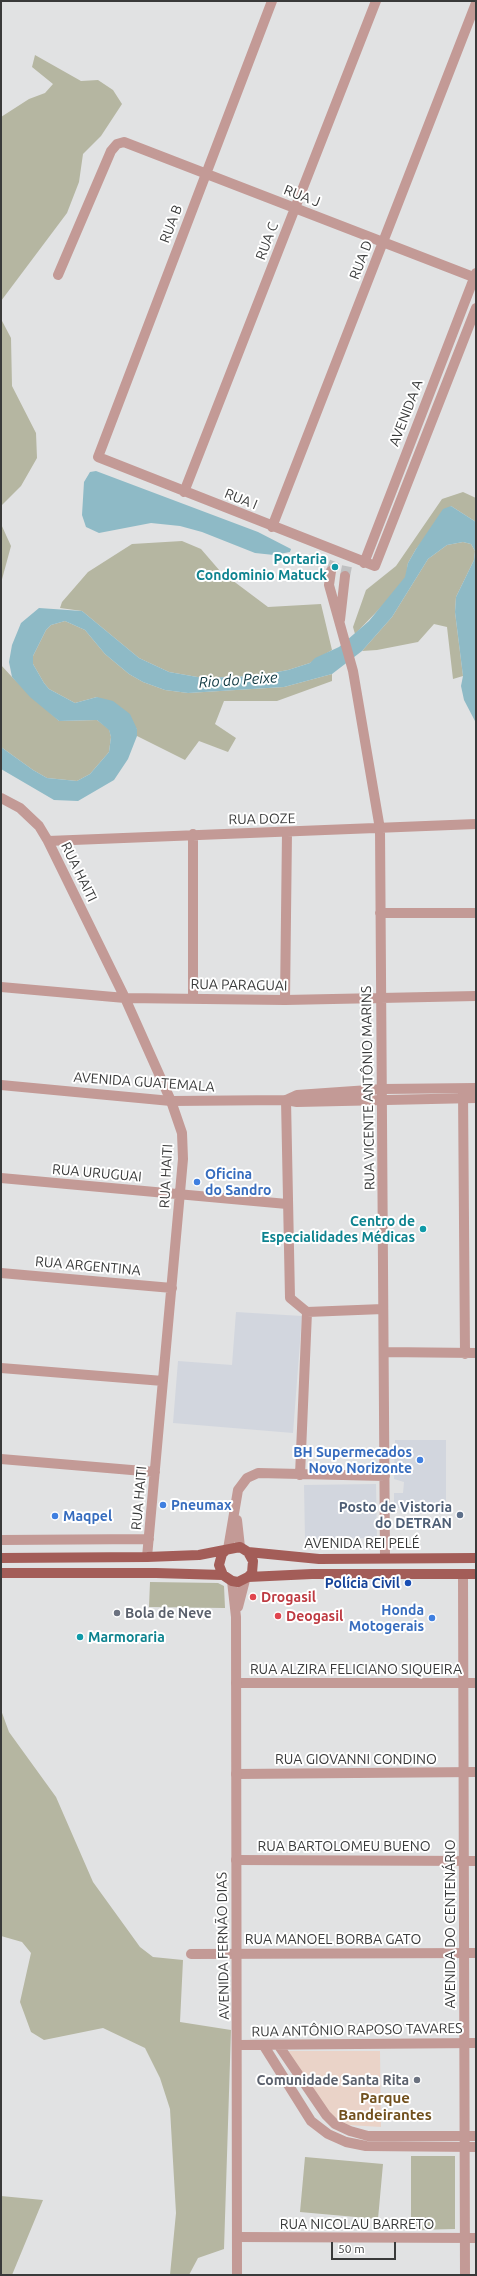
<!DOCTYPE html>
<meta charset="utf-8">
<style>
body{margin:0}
#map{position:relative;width:477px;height:2276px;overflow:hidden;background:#e1e2e3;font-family:Ubuntu,sans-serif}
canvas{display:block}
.frame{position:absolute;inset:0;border:2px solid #393a3a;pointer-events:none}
.scale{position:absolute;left:331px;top:2242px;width:65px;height:18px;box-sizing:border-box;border:2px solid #393a3a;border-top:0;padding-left:5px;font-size:12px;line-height:14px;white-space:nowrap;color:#393a3a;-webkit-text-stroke:3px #fff;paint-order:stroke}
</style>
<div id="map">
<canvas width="477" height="2276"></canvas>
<div class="frame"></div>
<div class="scale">50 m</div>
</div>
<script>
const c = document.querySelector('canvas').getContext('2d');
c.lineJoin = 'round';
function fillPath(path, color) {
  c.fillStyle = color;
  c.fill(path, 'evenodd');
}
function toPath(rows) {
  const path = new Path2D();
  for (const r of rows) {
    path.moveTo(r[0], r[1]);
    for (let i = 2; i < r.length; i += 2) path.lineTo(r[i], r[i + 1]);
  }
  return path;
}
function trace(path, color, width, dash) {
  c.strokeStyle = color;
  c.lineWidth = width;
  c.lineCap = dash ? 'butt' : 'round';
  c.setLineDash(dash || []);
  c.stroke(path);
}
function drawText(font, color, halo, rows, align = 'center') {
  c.font = font + ' Ubuntu,sans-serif';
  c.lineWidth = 4;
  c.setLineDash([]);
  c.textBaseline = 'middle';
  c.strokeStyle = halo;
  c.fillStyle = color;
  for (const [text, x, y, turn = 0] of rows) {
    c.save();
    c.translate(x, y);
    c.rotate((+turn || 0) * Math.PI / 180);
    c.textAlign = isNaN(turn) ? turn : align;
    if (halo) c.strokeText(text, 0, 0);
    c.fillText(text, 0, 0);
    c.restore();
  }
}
const built = toPath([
 [236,1312,302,1316,293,1433,173,1423,178,1361,232,1365],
 [395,1440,446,1440,446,1508,394,1508,394,1493,403,1493,404,1482,394,1479],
 [376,1484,377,1538,305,1539,304,1485]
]);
const education = toPath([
 [289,2051,380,2051,381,2127,348,2125,331,2116,287,2053]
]);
const green = toPath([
 [35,55,81,81,98,80,113,90,122,104,101,136,83,154,79,182,67,213,1,301,1,117,29,99,45,93,53,84,32,67],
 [1,319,11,338,12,386,36,433,37,458,21,486,1,506],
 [463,492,476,498,476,522,451,506,416,549,408,563,406,577,388,600,355,634,353,627,366,590,396,566,442,499],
 [1,524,11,546,1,583],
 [182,541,201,549,220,571,268,607,321,604,332,650,310,663,288,670,256,676,203,678,169,672,139,658,82,611,60,608,62,602,88,572,132,544],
 [463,542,471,544,475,551,474,560,456,597,455,612,463,676,453,679,447,627,434,624,418,642,377,650,362,651,392,617,428,559,447,545],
 [65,621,85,630,105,654,129,674,143,682,165,690,188,693,284,687,332,674,332,681,277,701,224,701,215,724,236,738,228,752,199,741,185,760,137,736,137,729,97,697,75,703,49,689,44,683,33,664,33,656,46,630,51,625],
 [1,665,12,677,59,721,97,720,109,729,111,737,109,752,90,774,77,781,47,778,33,770,1,747],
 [150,1582,218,1583,224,1586,225,1608,149,1607],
 [1,1710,9,1732,56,1797,93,1882,140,1947,153,1957,183,1960,180,2022,231,2030,224,2249,198,2258,189,2275,170,2275,176,2213,170,2109,160,2078,145,2048,103,2028,44,2040,31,2032,20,2002,31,1953,22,1942,1,1936],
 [411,2156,455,2156,455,2229,411,2230],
 [305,2157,383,2164,378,2219,300,2212],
 [1,2196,43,2200,12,2275,1,2275]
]);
const water = toPath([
 [96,471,258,532,291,549,290,552,274,555,255,553,202,532,180,526,151,523,99,533,86,527,82,515,84,482,90,472],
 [451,506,476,522,476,723,464,700,461,686,463,676,455,612,456,597,474,560,475,551,471,544,463,542,447,545,428,559,392,617,362,651,332,674,284,687,188,693,165,690,143,682,129,674,105,654,85,630,65,621,51,625,46,630,33,656,33,664,44,683,49,689,75,703,97,697,113,701,130,714,137,729,137,736,128,759,114,780,78,801,54,800,1,769,1,747,33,770,47,778,77,781,90,774,109,752,111,737,109,730,97,720,59,721,30,697,12,677,9,662,12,645,21,623,39,608,82,611,139,658,169,672,203,678,256,676,288,670,310,663,315,658,339,647,369,621,405,577,408,563,416,549,443,509]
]);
const minorTunnel = toPath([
 [331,571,335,561],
 [345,576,347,566]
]);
const minor = toPath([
 [272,1,98,457,375,566,476,308],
 [58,275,111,151,117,144,124,142,476,278],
 [184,492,376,1],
 [272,527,476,3],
 [364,563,476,273],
 [331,571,329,585,353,671,380,829,385,1558],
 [340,620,345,576],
 [1,798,20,808,39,826,48,841,125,998,171,1101,182,1133,183,1159,147,1557],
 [193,834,193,998],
 [48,841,476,824],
 [380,913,476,913],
 [1,987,125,998,285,1000,476,996],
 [285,1000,287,832],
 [463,1090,465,1354],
 [286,1100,290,1298,307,1312],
 [1,1178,287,1204],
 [1,1273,172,1288],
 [307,1312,383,1309],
 [384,1352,476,1353],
 [1,1368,163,1381],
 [1,1459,155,1472],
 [300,1475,307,1312],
 [237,1520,240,1547],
 [1,1540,149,1539],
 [228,1549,238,1490,247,1478,258,1473,385,1476],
 [236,1683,476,1683],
 [236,1774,476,1772],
 [236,1860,476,1861],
 [191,1954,476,1953],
 [238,2045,476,2043],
 [264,2046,311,2121,328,2134,346,2142,366,2146,476,2147],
 [279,2046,326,2115,335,2124,350,2131,368,2136,476,2136],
 [237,2237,476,2238]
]);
const tertiary = toPath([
 [1,1085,171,1101,286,1100,297,1102,476,1098],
 [286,1100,297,1095,383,1089,476,1088],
 [463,1574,465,2275],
 [232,1581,236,1617,237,2275],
 [238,1607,245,1580]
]);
const primary = toPath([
 [248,1552,319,1559,476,1558],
 [1,1558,147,1557,199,1555,240,1547,248,1552,253,1561,252,1573,248,1577,238,1582,232,1581,223,1575,219,1565,222,1554,226,1550],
 [1,1573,156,1573,223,1575],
 [248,1577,312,1574,476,1574]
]);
const markers = [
 [335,567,4,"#0f9aa8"],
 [197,1182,4,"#3f7fe0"],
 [423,1229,4,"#0f9aa8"],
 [420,1460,4,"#3f7fe0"],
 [163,1505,4,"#3f7fe0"],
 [460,1515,4,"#5c6f8a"],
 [55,1516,4,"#3f7fe0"],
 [408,1583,4,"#1a4fb4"],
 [253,1597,4,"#e0444e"],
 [117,1613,4,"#6b7280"],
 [278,1616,4,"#e0444e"],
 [432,1618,4,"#3f7fe0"],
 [80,1637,4,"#0f9aa8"],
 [417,2080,4,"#6b7280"]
];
const streetNames = [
 ["RUA J",302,196,21],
 ["RUA B",171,224,-69],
 ["RUA C",267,241,-69],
 ["RUA D",361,260,-69],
 ["AVENIDA A",406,413,-69],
 ["RUA I",241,499,22],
 ["RUA DOZE",262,819,-1],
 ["RUA HAITI",79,872,64],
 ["RUA PARAGUAI",239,985,1],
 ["AVENIDA GUATEMALA",144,1082,4],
 ["RUA VICENTE ANTÔNIO MARINS",368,1088,-91],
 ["RUA URUGUAI",97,1173,5],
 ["RUA HAITI",166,1176,-87],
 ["RUA ARGENTINA",88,1266,5],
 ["RUA HAITI",139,1498,-85],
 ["AVENIDA REI PELÉ",362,1543],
 ["RUA ALZIRA FELICIANO SIQUEIRA",356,1669],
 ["RUA GIOVANNI CONDINO",356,1759],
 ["RUA BARTOLOMEU BUENO",344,1846],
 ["AVENIDA DO CENTENÁRIO",450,1924,-90],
 ["RUA MANOEL BORBA GATO",333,1939],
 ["AVENIDA FERNÃO DIAS",223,1946,-91],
 ["RUA ANTÔNIO RAPOSO TAVARES",357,2030,-1],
 ["RUA NICOLAU BARRETO",357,2224]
];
const cultureNames = [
 ["Portaria",327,559],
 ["Condominio Matuck",327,575],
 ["Centro de",415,1221],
 ["Especialidades Médicas",415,1237],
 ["Marmoraria",88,1637,"left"]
];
const shopNames = [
 ["Oficina",205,1174],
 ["do Sandro",205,1190],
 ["BH Supermecados",412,1452,"right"],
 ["Novo Norizonte",412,1468,"right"],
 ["Pneumax",171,1505],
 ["Maqpel",63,1516],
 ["Honda",424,1610,"right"],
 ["Motogerais",424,1626,"right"]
];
const serviceNames = [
 ["Posto de Vistoria",452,1507],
 ["do DETRAN",452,1523]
];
const transitNames = [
 ["Polícia Civil",400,1583]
];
const healthNames = [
 ["Drogasil",261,1597],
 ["Deogasil",286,1616]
];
const worshipNames = [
 ["Bola de Neve",125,1613],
 ["Comunidade Santa Rita",409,2080,"right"]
];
const waterNames = [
 ["Rio do Peixe",238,680,-4]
];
const neighbourhoodNames = [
 ["Parque",385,2098],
 ["Bandeirantes",385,2115]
];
fillPath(built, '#d2d6de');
fillPath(education, '#ead3c8');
fillPath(green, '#b5b6a1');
fillPath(water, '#8ebac6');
trace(minorTunnel, '#bfc0c1', 10, [10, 5]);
trace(minor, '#c39a96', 10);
trace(tertiary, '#c39a96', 10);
trace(primary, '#a35d58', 10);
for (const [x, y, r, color] of markers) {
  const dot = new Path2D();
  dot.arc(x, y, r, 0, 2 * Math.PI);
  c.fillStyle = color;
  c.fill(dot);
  trace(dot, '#fff', 1.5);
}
drawText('14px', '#393a3a', '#fff', streetNames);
drawText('bold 14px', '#0d838f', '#fff', cultureNames, 'right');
drawText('bold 14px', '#366cbe', '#fff', shopNames, 'left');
drawText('bold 14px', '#4e5e75', '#fff', serviceNames, 'right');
drawText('bold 14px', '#164399', '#fff', transitNames, 'right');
drawText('bold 14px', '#be3a42', '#fff', healthNames, 'left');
drawText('bold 14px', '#5b616d', '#fff', worshipNames, 'left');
drawText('italic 15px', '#0d3740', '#fff', waterNames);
drawText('bold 15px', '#71501d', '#fff', neighbourhoodNames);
</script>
